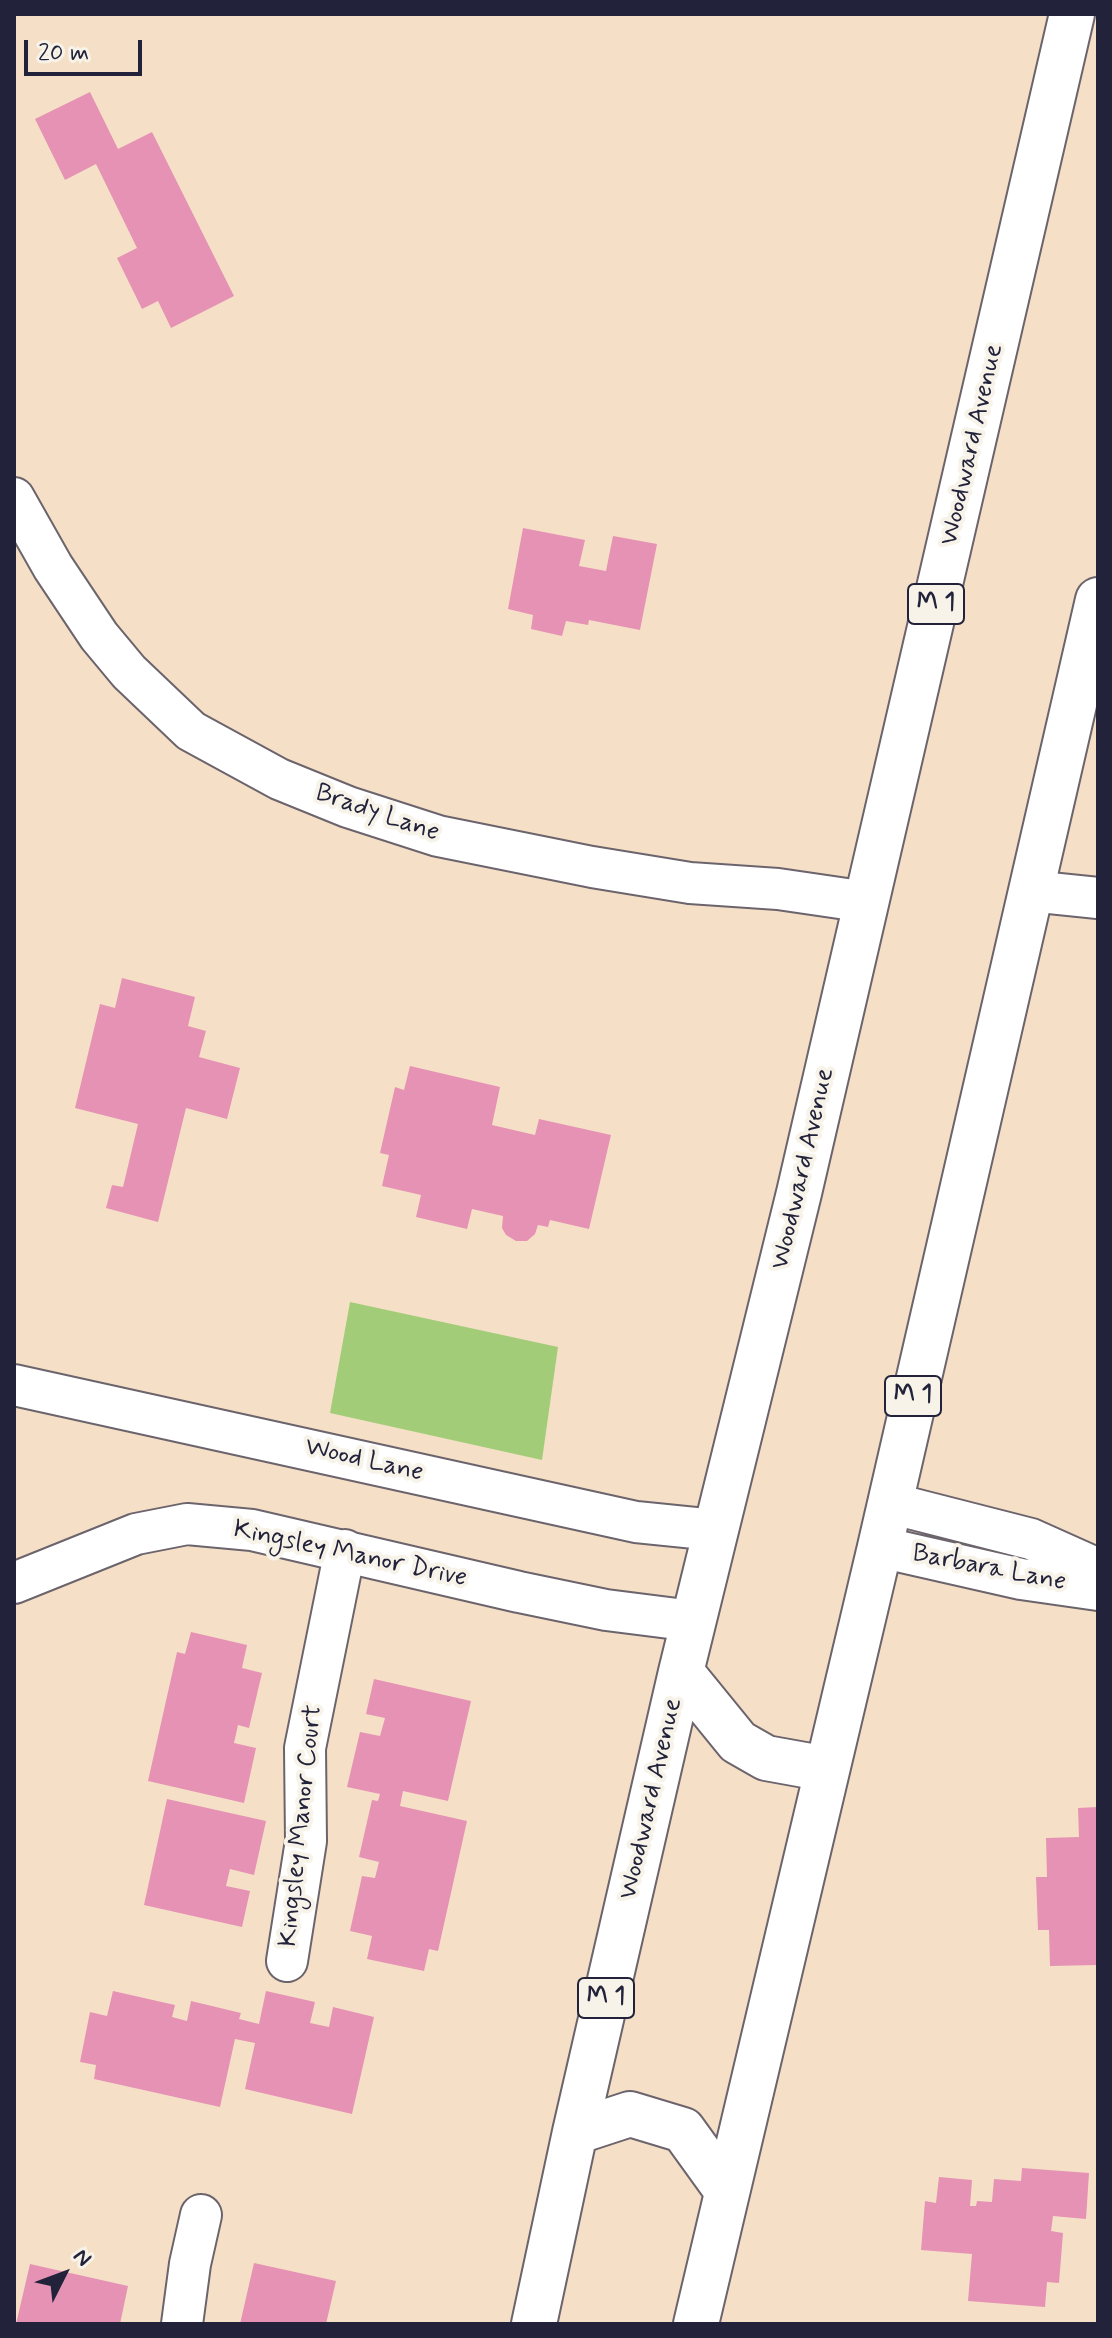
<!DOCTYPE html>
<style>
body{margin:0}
#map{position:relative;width:1112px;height:2338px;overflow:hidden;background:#f5e0c7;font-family:Mynerve,sans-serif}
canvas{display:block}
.frame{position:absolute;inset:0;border:16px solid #22223b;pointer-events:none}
.north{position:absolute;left:24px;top:2234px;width:80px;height:80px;-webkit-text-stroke:6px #f7f3e8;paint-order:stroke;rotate:48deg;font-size:22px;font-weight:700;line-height:32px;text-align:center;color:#22223b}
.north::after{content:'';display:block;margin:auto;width:28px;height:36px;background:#22223b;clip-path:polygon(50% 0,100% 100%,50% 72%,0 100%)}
.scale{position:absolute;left:24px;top:40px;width:118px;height:36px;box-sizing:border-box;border:4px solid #22223b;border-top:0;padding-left:10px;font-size:24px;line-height:28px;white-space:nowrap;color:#22223b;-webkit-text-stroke:6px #f7f3e8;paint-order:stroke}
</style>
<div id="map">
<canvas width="1112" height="2338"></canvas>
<div class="frame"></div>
<div class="north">N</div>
<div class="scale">20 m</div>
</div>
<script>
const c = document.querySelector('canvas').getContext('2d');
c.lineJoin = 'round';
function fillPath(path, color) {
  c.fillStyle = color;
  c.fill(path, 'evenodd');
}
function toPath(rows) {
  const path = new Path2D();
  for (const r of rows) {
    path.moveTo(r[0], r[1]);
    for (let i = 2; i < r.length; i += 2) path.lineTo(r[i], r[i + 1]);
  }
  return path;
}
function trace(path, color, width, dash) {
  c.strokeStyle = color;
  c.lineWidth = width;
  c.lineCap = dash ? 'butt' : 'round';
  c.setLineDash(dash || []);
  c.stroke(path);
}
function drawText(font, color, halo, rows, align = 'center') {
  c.font = font + ' Mynerve,sans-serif';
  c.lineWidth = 8;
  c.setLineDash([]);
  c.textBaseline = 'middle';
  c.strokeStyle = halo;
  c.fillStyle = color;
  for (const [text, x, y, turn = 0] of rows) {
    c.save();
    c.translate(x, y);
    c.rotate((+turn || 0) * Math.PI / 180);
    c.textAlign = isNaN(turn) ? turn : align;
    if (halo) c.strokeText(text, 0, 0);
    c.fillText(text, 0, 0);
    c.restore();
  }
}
const green = toPath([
 [350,1302,558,1347,542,1460,330,1413]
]);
const building = toPath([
 [90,92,118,149,152,132,234,296,171,328,158,301,142,309,117,258,137,248,96,164,65,180,35,119],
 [523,528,585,540,579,566,606,571,613,536,657,544,640,630,589,620,588,625,566,621,562,636,531,629,533,615,508,609],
 [122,978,195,997,188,1026,206,1031,199,1057,240,1068,227,1119,186,1108,158,1222,106,1208,112,1185,123,1187,138,1124,75,1108,100,1004,115,1008],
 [410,1066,500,1087,492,1125,535,1135,539,1119,611,1135,589,1229,550,1220,548,1227,538,1225,535,1234,527,1241,516,1241,506,1235,502,1228,503,1216,472,1209,467,1229,416,1217,421,1195,382,1186,389,1155,380,1153,395,1087,404,1090],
 [191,1632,247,1645,242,1668,262,1673,249,1728,238,1725,234,1743,256,1748,244,1803,148,1781,177,1652,185,1654],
 [374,1679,471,1701,448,1801,403,1791,400,1806,467,1821,438,1951,429,1949,424,1971,367,1959,372,1936,350,1931,362,1876,375,1878,379,1862,359,1857,372,1800,378,1801,380,1794,347,1787,360,1732,380,1736,385,1718,366,1714],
 [167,1799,266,1821,254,1875,230,1869,226,1886,250,1891,242,1927,144,1905],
 [1098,1807,1098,1965,1050,1966,1049,1930,1038,1930,1036,1877,1047,1877,1046,1838,1079,1837,1078,1808],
 [113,1991,175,2005,172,2017,187,2021,191,2001,241,2013,239,2019,259,2024,266,1991,315,2002,310,2023,329,2027,333,2007,374,2017,352,2114,245,2089,255,2043,235,2039,220,2107,94,2079,96,2065,80,2062,90,2012,107,2016],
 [1022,2168,1089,2173,1086,2219,1053,2216,1051,2231,1063,2233,1059,2283,1047,2282,1045,2307,968,2301,972,2254,921,2250,925,2201,936,2203,939,2177,972,2180,970,2206,976,2206,977,2201,992,2202,994,2179,1021,2181],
 [254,2263,336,2281,326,2324,240,2324],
 [30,2264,128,2286,120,2324,16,2324]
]);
const street = toPath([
 [14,498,53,567,99,636,129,672,191,731,279,779,348,807,438,836,592,867,690,883,778,889,867,902],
 [1030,891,1098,898],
 [14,1385,636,1522,715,1530],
 [890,1503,1031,1539,1098,1569],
 [880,1547,1021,1579,1098,1590],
 [14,1583,136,1534,187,1524,252,1530,519,1592,606,1610,693,1621],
 [287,1961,306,1841,305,1748,345,1550],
 [182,2324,190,2264,201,2215]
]);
const primary = toPath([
 [681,1672,738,1742,766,1758,827,1769],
 [575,2132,630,2114,683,2130,727,2191],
 [534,2324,575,2132,681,1672,799,1193,1072,14],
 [696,2324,880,1547,1098,600]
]);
const shields = [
 [936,604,56],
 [913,1396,56],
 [606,1998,56]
];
const shieldNames = [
 ["M 1",936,604],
 ["M 1",913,1396],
 ["M 1",606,1998]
];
const streetNames = [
 ["Woodward Avenue",973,445,-77],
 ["Brady Lane",377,814,19],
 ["Woodward Avenue",804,1169,-77],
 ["Wood Lane",364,1461,13],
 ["Kingsley Manor Drive",350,1555,12],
 ["Barbara Lane",989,1569,11],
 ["Woodward Avenue",652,1799,-77],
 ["Kingsley Manor Court",302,1826,-84]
];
fillPath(green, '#a3cc78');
fillPath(building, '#e592b4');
trace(street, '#6c646c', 44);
trace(primary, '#6c646c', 48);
trace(street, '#fff', 40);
trace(primary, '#fff', 44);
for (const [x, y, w] of shields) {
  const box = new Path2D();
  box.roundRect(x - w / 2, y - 20, w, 40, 6);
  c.fillStyle = '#f7f3e8';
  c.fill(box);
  trace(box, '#22223b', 2);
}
drawText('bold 24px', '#22223b', null, shieldNames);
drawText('26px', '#22223b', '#f7f3e8', streetNames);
</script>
